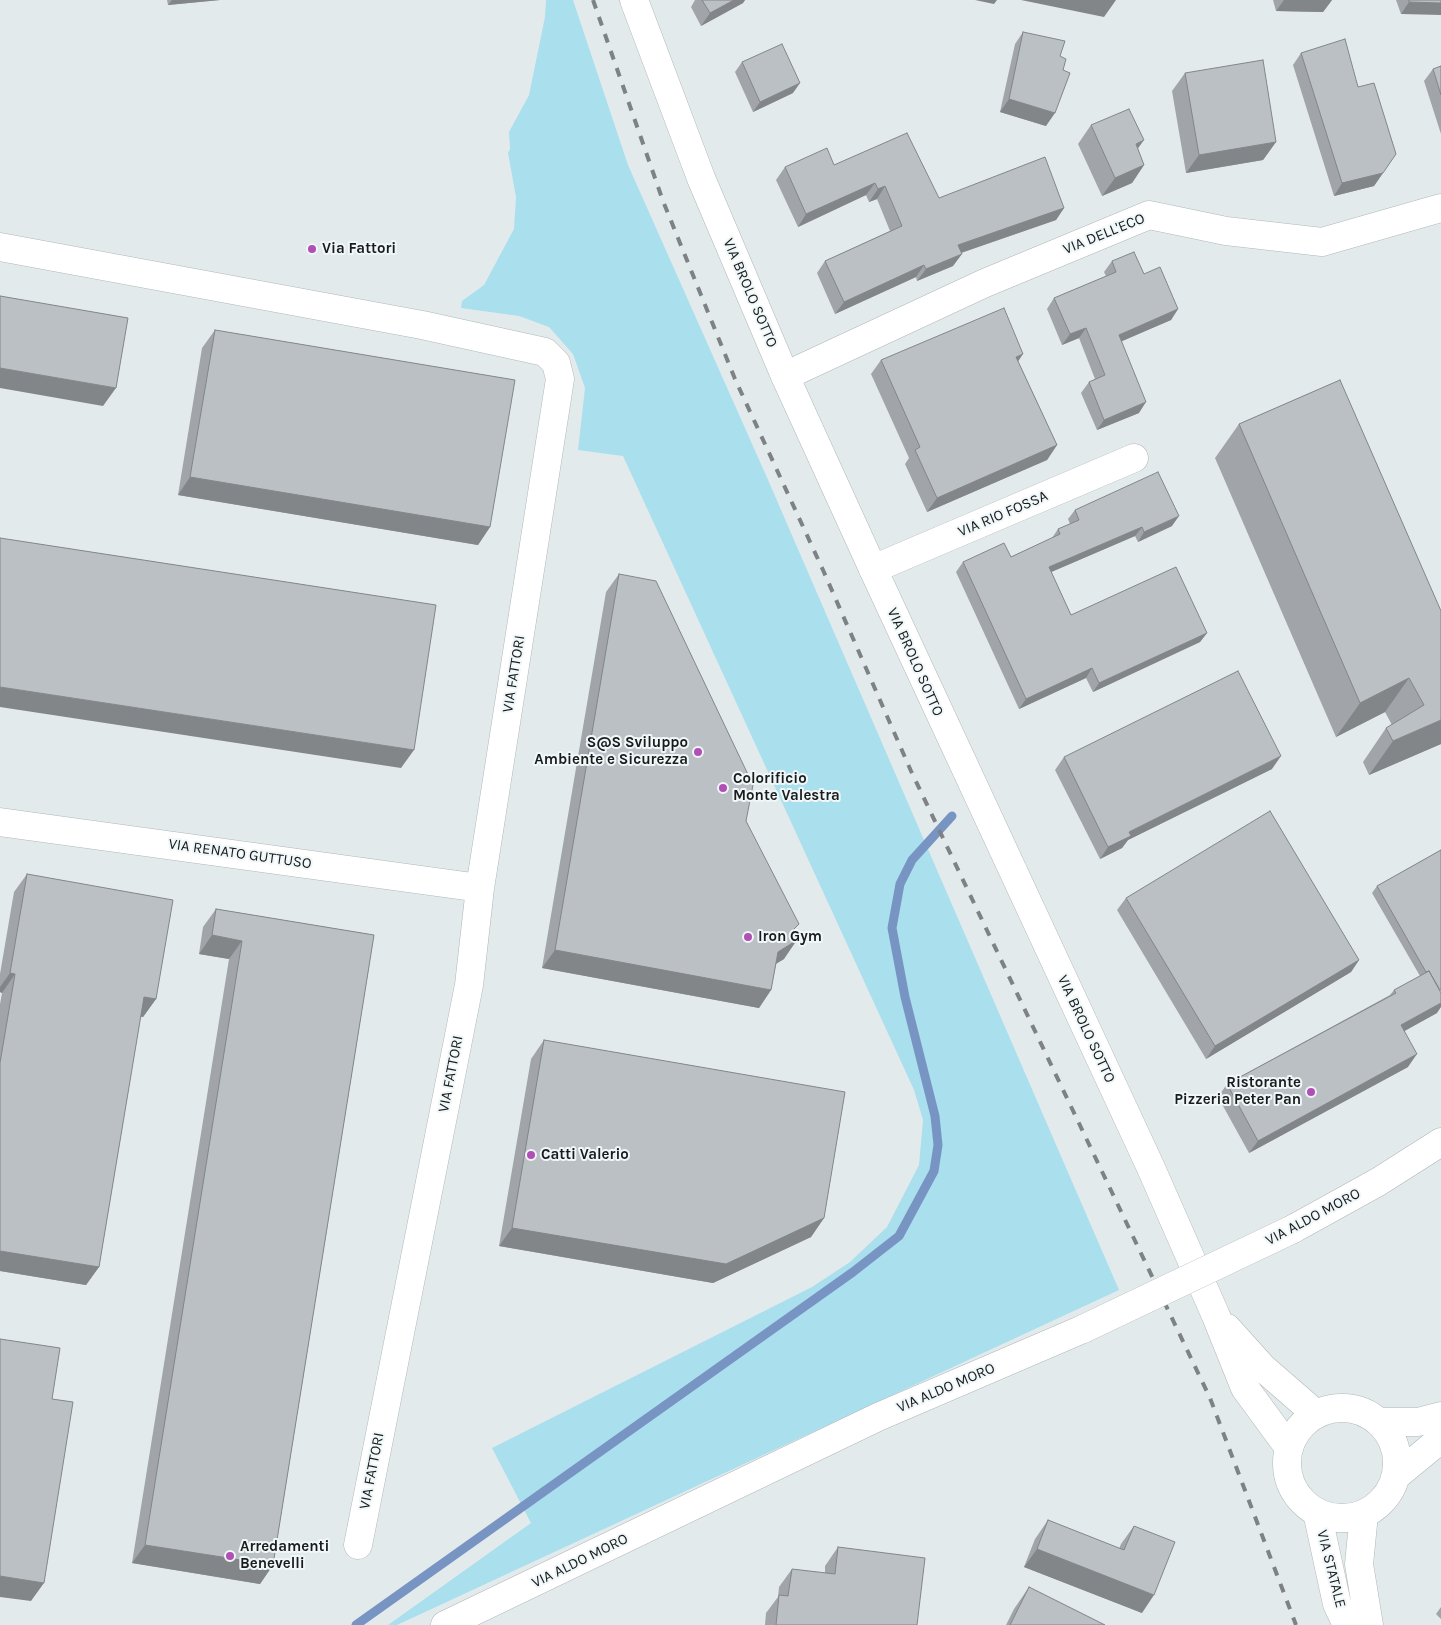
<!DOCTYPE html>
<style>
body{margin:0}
canvas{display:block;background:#e3eaec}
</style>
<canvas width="1441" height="1625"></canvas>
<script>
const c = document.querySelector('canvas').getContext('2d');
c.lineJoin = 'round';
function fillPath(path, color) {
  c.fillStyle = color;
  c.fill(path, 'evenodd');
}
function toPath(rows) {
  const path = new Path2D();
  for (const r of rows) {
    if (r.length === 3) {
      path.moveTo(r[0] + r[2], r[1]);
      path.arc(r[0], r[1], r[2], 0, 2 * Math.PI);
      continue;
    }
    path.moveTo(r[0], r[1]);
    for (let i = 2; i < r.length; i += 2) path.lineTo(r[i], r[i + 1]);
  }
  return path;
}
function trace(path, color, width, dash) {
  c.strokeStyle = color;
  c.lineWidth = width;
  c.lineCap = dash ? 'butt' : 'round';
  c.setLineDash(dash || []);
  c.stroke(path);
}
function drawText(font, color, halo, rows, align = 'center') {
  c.font = font + ' Karla,sans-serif';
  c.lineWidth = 4;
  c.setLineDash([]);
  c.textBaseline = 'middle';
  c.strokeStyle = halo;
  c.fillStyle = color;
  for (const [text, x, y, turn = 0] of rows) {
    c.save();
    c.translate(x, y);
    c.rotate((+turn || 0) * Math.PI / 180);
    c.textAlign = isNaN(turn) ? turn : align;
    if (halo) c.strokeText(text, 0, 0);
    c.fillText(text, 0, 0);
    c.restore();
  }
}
const green = toPath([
 [546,0,573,0,628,165,765,473,1119,1290,397,1625,388,1625,531,1523,492,1448,812,1287,850,1262,887,1227,919,1165,923,1120,914,1090,623,456,578,450,585,388,573,354,549,327,519,316,461,308,462,301,484,285,514,229,516,197,508,153,510,149,509,132,529,95,545,17]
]);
const stream = toPath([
 [356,1625,853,1272,899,1236,934,1171,938,1145,935,1116,905,997,892,928,900,884,912,860,952,816]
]);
const minor = toPath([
 [0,247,422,325,545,352,556,363,560,379,480,888,469,985,358,1545],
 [785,376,985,283,1149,215,1226,231,1322,242,1441,208],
 [873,569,1134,458],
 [0,822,480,888]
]);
const major = toPath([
 [634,0,701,178,785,376,873,569,1151,1168,1216,1316,1245,1388,1289,1448],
 [1293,1229,1378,1182,1441,1142],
 [1227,1328,1263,1368,1316,1414],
 [1342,1463,55],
 [1380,1422,1418,1422,1441,1416],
 [1396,1476,1441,1439],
 [1317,1512,1337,1604,1347,1625],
 [1364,1514,1359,1564,1369,1625],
 [445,1625,878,1417,1083,1329]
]);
const rail = toPath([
 [593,0,663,201,735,379,823,570,911,771,1210,1398,1296,1625]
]);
const majorBridge = toPath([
 [1083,1329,1293,1229]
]);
const wall = toPath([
 [167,0,220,0,168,5],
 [695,0,745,0,743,3,701,26,691,7],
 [1273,0,1332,0,1323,12,1276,11],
 [1396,0,1441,0,1401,14],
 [1023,32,1060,56,1046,126,1000,112,1015,44],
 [1301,53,1383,173,1374,186,1334,196,1293,65],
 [742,62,793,93,753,112,735,72],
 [1441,66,1441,134,1424,81,1433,69],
 [1185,73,1276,142,1263,160,1186,173,1172,91],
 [1091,125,1138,149,1144,165,1132,183,1102,196,1078,144],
 [834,165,939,198,1064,208,1056,220,961,253,953,266,917,281,916,277,835,314,817,273,825,261,890,231,877,199,869,202,866,195,798,227,776,180,785,167],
 [1112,261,1144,274,1178,309,1171,320,1121,341,1139,413,1097,430,1081,393,1089,382,1095,379,1079,338,1062,345,1047,309,1054,298,1106,276,1104,272],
 [215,330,490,527,478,545,178,495,202,348],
 [881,360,1018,361,1057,445,1047,460,927,512,905,464,909,458,871,374],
 [1340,380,1441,744,1369,775,1363,762,1386,728,1392,725,1385,712,1336,737,1215,458,1239,424],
 [1075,510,1172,526,1138,542,1135,536,1051,572,1071,615,1207,633,1200,642,1093,692,1086,678,1019,709,956,572,963,562,1011,557,1052,538,1058,529,1070,524,1068,519],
 [619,574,746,821,793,932,784,959,776,964,771,990,759,1008,542,968,606,592],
 [1064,757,1272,769,1128,840,1122,848,1100,859,1055,770],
 [1441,850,1437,1013,1404,1031,1408,1067,1249,1153,1218,1097,1227,1084,1390,995,1394,990,1420,976,1372,893,1377,886],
 [27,874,156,999,143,1017,140,1017,99,1267,86,1285,0,1271,0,1004,2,993,0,992,0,974,14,892],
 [1126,898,1359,960,1351,972,1206,1059,1117,910],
 [216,909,374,935,273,1565,260,1584,132,1563,229,959,199,954,203,927],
 [544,1040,824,1218,811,1237,713,1283,499,1246,531,1059],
 [1048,1520,1119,1549,1121,1544,1134,1526,1142,1613,1024,1567,1035,1539],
 [838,1547,917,1625,765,1625,766,1613,778,1597,779,1587,792,1569,825,1573,825,1566],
 [1029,1587,1105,1625,1006,1625,1014,1609],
 [1441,1607,1441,1619,1436,1614]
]);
const shadedWall = toPath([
 [172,0,220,0,168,5],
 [734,0,745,0,743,3,701,26,710,13],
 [975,0,997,0,994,4],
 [1021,0,1116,0,1104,17],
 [1284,0,1332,0,1323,12,1276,11],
 [1409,2,1441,3,1441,15,1401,14],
 [800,83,793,93,753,112,760,102],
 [1009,99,1055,113,1046,126,1000,112],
 [1144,140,1131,158,1136,144],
 [1276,142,1263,160,1186,173,1199,155],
 [1144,165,1132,183,1102,196,1115,178],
 [1383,173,1374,186,1334,196,1342,183],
 [875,183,866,195,798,227,806,214],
 [885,186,877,199,869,202,878,189],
 [1064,208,1056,220,949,257,958,245],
 [962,254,953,266,917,281,926,269],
 [924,265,916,277,835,314,844,302],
 [1178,309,1171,320,1111,346,1119,335],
 [1086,328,1079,338,1062,345,1070,334],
 [1023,354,1013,369,1016,357],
 [0,368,116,388,103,406,0,388],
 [1146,402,1139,413,1097,430,1104,420],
 [1057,445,1047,460,927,512,937,498],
 [190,477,490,527,478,545,178,495],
 [1179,516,1172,526,1138,542,1144,532],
 [1142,527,1135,536,1042,576,1049,567],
 [1207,633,1200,642,1093,692,1099,683],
 [1092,668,1086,678,1019,709,1026,699],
 [1409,678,1385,712,1336,737,1360,703],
 [0,687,414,750,401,768,0,707],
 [1441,720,1441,744,1369,775,1393,741],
 [1281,756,1272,769,1128,840,1122,848,1100,859,1108,847,1129,832],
 [212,935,242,941,229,959,199,954],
 [797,940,784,959,765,970,778,952],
 [555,950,771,990,759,1008,542,968],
 [1359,960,1351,972,1206,1059,1215,1046],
 [10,973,15,974,2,993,0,992,0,987],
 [144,997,156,999,143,1017,131,1015],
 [1441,1003,1441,1007,1437,1013,1392,1038,1401,1025],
 [1417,1054,1408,1067,1249,1153,1258,1141],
 [824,1218,811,1237,713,1283,499,1246,512,1228],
 [0,1251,99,1267,86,1285,0,1271],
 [145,1545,273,1565,260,1584,132,1563],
 [1037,1549,1154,1595,1142,1613,1024,1567],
 [0,1576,44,1583,31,1601,0,1597]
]);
const building = toPath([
 [702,0,734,0,710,13,702,0],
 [1409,0,1441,0,1441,3,1409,2,1409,0],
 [1023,32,1065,41,1060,56,1066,59,1063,70,1070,73,1055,113,1009,99,1023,32],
 [1345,39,1358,87,1374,83,1396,154,1383,173,1342,183,1301,53,1345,39],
 [782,44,800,83,760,102,742,62,782,44],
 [1263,60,1276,142,1199,155,1185,73,1263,60],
 [1441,66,1441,95,1433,69,1441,66],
 [1129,109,1144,140,1136,144,1144,165,1115,178,1091,125,1129,109],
 [907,133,939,198,1045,157,1064,208,958,245,962,254,926,269,924,265,844,302,825,261,902,226,885,186,878,189,875,183,806,214,785,167,827,148,834,165,907,133],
 [1134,252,1144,274,1160,267,1178,309,1119,335,1146,402,1104,420,1089,382,1105,375,1086,328,1070,334,1054,298,1116,272,1112,261,1134,252],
 [0,296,128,318,116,388,0,368,0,296],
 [1004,308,1023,354,1016,357,1057,445,937,498,915,450,920,447,881,360,1004,308],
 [215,330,515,380,490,527,190,477,215,330],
 [1340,380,1441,611,1441,720,1393,741,1386,728,1424,705,1409,678,1360,703,1239,424,1340,380],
 [1158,472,1179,516,1144,532,1142,527,1049,567,1071,615,1176,567,1207,633,1099,683,1092,668,1026,699,963,562,1004,543,1011,557,1060,534,1058,529,1079,520,1075,510,1158,472],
 [0,538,436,605,414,750,0,687,0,538],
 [619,574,656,581,753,785,746,821,799,924,792,931,797,940,778,952,771,990,555,950,619,574],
 [1238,671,1281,756,1129,832,1131,836,1108,847,1064,757,1238,671],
 [1270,811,1359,960,1215,1046,1126,898,1270,811],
 [1441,850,1441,990,1440,990,1429,971,1426,972,1377,886,1441,850],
 [27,874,173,900,156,999,144,997,99,1267,0,1251,0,1063,15,974,10,973,27,874],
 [216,909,374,935,273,1565,145,1545,242,941,212,935,216,909],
 [1429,971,1441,993,1441,1003,1401,1025,1417,1054,1258,1141,1227,1084,1396,993,1394,990,1429,971],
 [544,1040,845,1092,824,1218,726,1264,512,1228,544,1040],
 [0,1339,60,1348,52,1399,73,1402,44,1583,0,1576,0,1339],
 [1048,1520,1124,1550,1134,1526,1175,1542,1154,1595,1037,1549,1048,1520],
 [838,1547,925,1558,917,1625,776,1625,779,1595,788,1596,792,1569,835,1574,838,1547],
 [1029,1587,1105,1625,1010,1625,1029,1587]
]);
const markers = [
 [312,249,5,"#b14fb5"],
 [698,752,5,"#b14fb5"],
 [723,788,5,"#b14fb5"],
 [748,937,5,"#b14fb5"],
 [1311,1092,5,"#b14fb5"],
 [531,1155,5,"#b14fb5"],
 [230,1556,5,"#b14fb5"]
];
const streetNames = [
 ["VIA DELL'ECO",1104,234,-22],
 ["VIA BROLO SOTTO",750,293,67],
 ["VIA RIO FOSSA",1003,514,-23],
 ["VIA BROLO SOTTO",915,662,66],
 ["VIA FATTORI",514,674,-81],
 ["VIA RENATO GUTTUSO",240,854,8],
 ["VIA BROLO SOTTO",1086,1029,65],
 ["VIA FATTORI",451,1074,-79],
 ["VIA ALDO MORO",1313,1217,-28],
 ["VIA ALDO MORO",946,1388,-23],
 ["VIA FATTORI",372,1471,-79],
 ["VIA ALDO MORO",580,1561,-26],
 ["VIA STATALE",1331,1569,76]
];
const poiNames = [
 ["Via Fattori",322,249],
 ["S@S Sviluppo",688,743,"right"],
 ["Ambiente e Sicurezza",688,760,"right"],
 ["Colorificio",733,779],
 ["Monte Valestra",733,796],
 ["Iron Gym",758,937],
 ["Ristorante",1301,1083,"right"],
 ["Pizzeria Peter Pan",1301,1100,"right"],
 ["Catti Valerio",541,1155],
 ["Arredamenti",240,1547],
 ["Benevelli",240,1564]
];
fillPath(green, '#aadfee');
trace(stream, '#7894c3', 9);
trace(minor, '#b0b7b9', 29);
trace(major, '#b0b7b9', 29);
trace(minor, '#fff', 28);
trace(major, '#fff', 28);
trace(rail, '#7e8284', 4, [9, 9]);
trace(majorBridge, '#b0b7b9', 29, []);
trace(majorBridge, '#fff', 28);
fillPath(wall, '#a1a5a9');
fillPath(shadedWall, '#838689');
fillPath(building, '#bbc0c4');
trace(building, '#838689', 1);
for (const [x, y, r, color] of markers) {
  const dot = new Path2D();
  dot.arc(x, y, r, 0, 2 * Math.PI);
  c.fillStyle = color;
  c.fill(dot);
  trace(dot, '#f0f7f9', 2);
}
drawText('15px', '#191b1c', '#f0f7f9', streetNames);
drawText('bold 15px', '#191b1c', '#f0f7f9', poiNames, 'left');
</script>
